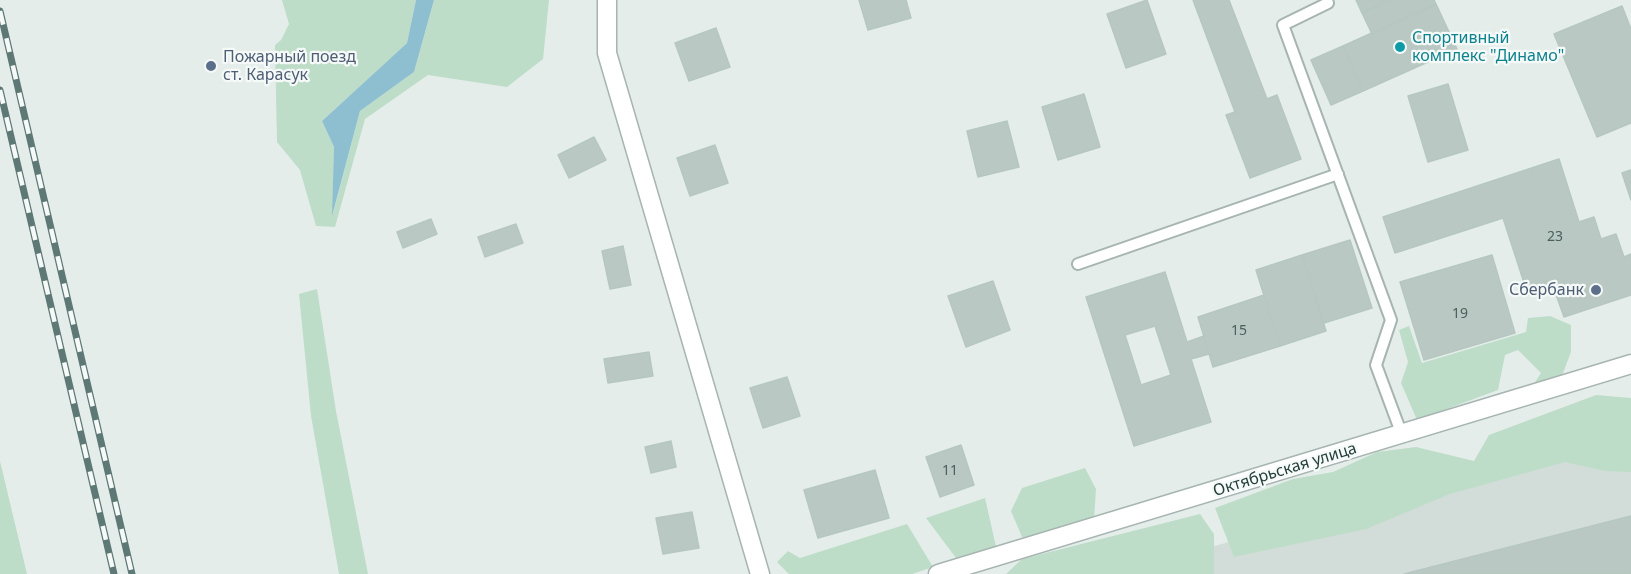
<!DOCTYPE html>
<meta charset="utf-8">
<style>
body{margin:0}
canvas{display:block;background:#e4edea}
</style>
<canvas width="1631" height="574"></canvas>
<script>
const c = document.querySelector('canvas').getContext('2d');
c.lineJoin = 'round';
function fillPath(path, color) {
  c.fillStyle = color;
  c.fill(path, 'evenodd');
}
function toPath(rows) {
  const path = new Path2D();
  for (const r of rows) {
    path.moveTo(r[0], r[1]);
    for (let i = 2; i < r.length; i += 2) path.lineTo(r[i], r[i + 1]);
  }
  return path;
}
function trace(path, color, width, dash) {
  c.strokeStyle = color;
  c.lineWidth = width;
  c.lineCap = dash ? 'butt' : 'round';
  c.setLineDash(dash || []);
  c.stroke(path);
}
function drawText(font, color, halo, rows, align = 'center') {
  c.font = font + ' "Noto Sans",sans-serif';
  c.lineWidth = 4.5;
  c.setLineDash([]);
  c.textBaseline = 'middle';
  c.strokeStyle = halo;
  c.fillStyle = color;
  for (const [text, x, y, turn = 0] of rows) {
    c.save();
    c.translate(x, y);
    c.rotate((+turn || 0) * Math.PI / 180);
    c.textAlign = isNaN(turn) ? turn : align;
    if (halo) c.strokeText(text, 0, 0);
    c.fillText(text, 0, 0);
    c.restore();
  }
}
const built = toPath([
 [1631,428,1631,574,1116,574]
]);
const green = toPath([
 [282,0,416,0,407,43,322,121,334,147,333,213,360,111,414,72,434,0,549,0,543,59,507,87,428,75,365,119,335,227,316,226,300,170,277,142,275,45,281,40,289,24],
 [317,289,336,411,368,574,339,574,311,416,299,294],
 [1550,316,1571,325,1571,352,1560,381,1528,393,1541,373,1518,350,1505,355,1498,390,1417,420,1401,383,1408,362,1399,330,1409,326,1422,363,1526,332,1528,318],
 [1596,395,1631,398,1631,472,1605,471,1565,462,1450,494,1366,529,1234,557,1215,508,1293,479,1333,472,1377,452,1416,447,1474,461,1489,435],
 [0,461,27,574,0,574],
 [1085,468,1096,489,1094,520,1080,533,1022,537,1011,511,1022,488],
 [985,498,997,551,962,566,926,518],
 [1200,514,1214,534,1214,574,1006,574,1022,559],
 [907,524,933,567,912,574,789,574,777,562,788,551,800,558]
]);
const water = toPath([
 [416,0,434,0,414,72,360,111,332,216,334,147,322,121,407,43]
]);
const building = toPath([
 [859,0,906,0,911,18,868,30,859,0],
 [1147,0,1166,54,1126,68,1107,14,1147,0],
 [1193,0,1229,0,1267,99,1277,95,1301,159,1250,178,1226,115,1235,112,1193,0],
 [1356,0,1384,0,1385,2,1362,13,1356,0],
 [1384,0,1434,0,1436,4,1372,34,1362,13,1385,2,1384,0],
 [1436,4,1457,49,1363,91,1343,46,1436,4],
 [1622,6,1631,29,1631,123,1597,137,1554,34,1622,6],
 [716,28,730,67,689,81,675,43,716,28],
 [1343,46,1363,91,1331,105,1311,60,1343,46],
 [1448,84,1468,150,1428,162,1408,96,1448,84],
 [1084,94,1100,147,1058,160,1042,107,1084,94],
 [1007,121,1019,167,978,177,967,131,1007,121],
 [594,137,606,160,569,178,558,155,594,137],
 [715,145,728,183,690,196,677,158,715,145],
 [1559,159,1579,222,1594,217,1601,239,1616,234,1624,257,1631,254,1631,295,1564,317,1553,286,1528,295,1503,218,1395,253,1383,217,1559,159],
 [1631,170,1631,200,1622,173,1631,170],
 [431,219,437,234,403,248,397,232,431,219],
 [516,224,523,243,485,257,478,237,516,224],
 [1350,240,1372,308,1324,323,1302,255,1350,240],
 [623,246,631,285,610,289,602,251,623,246],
 [1302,255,1326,331,1280,346,1256,270,1302,255],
 [1492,255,1515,333,1424,360,1400,282,1492,255],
 [1165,272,1187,342,1204,336,1209,354,1191,359,1211,422,1134,446,1086,297,1165,272],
 [1155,326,1171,375,1141,385,1125,335,1155,326],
 [993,281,1010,330,966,347,948,296,993,281],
 [1264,295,1280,346,1213,367,1198,317,1264,295],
 [649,352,653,376,608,383,604,359,649,352],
 [787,377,800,416,763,428,750,388,787,377],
 [671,441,676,467,651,473,645,447,671,441],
 [961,445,974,485,940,497,926,457,961,445],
 [875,470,889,518,818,538,804,490,875,470],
 [692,512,699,548,663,554,656,518,692,512],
 [1631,516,1631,574,1404,574,1631,516]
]);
const service = toPath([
 [1328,3,1283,25,1391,320,1376,365,1402,435],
 [1078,264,1338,174]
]);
const minor = toPath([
 [607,0,607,53,760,574],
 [938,574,1631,364]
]);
const rail = toPath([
 [0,11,132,574],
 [0,90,114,574]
]);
const markers = [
 [1400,47,6,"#0f9aa8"],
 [211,66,6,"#5c6f8a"],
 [1596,290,6,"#5c6f8a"]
];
const numberNames = [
 ["23",1555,237],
 ["19",1460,314],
 ["15",1239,331],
 ["11",950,471]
];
const cultureNames = [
 ["Спортивный",1412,38],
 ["комплекс \"Динамо\"",1412,56]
];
const serviceNames = [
 ["Пожарный поезд",223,57],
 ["ст. Карасук",223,75],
 ["Сбербанк",1584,290,"right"]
];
const streetNames = [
 ["Октябрьская улица",1285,470,-17]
];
fillPath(built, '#d2ddd9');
fillPath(green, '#beddc9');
fillPath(water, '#8ebfd0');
fillPath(building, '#b9c8c3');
trace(building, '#b6c7c1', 1.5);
trace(service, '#a7b5b2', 14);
trace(minor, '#a7b5b2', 21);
trace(service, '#fff', 10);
trace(minor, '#fff', 18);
trace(rail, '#5e7975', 7);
trace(rail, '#f5f9f7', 4.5, [14]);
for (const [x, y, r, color] of markers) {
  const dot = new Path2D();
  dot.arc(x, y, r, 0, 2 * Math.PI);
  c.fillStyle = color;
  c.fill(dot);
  trace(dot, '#f5f9f7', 2);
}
drawText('14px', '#49605c', null, numberNames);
drawText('16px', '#0d838f', '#f5f9f7', cultureNames, 'left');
drawText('16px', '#4e5e75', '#f5f9f7', serviceNames, 'left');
drawText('16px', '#243e3a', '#f5f9f7', streetNames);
</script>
